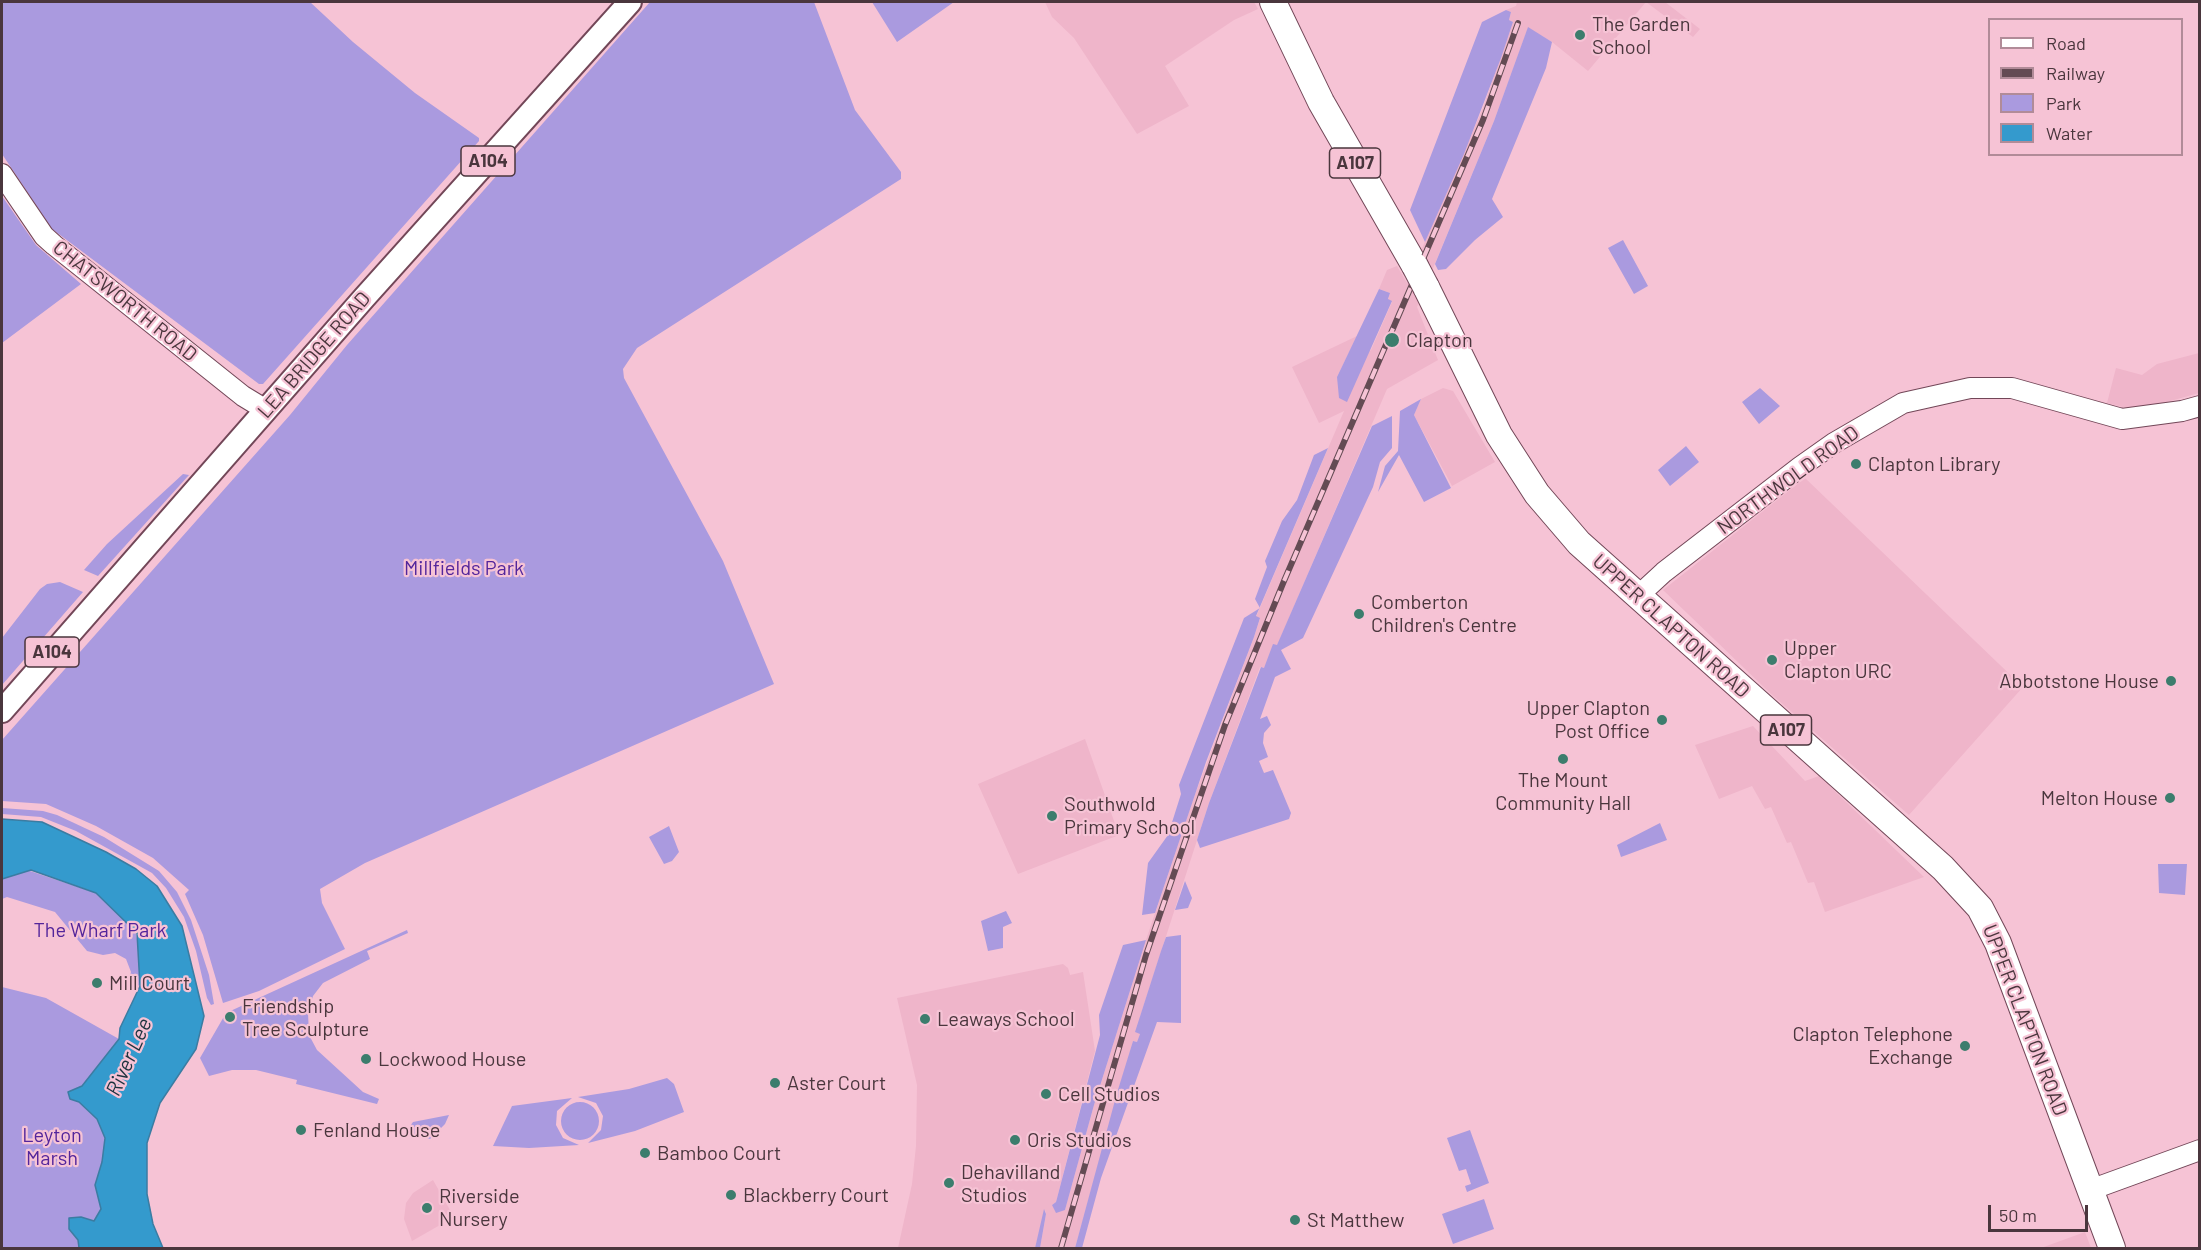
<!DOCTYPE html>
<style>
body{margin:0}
#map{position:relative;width:2201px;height:1250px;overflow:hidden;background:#f6c3d5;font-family:Barlow,sans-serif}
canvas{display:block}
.frame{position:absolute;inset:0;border:3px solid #4a363d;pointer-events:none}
.legend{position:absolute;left:1988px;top:18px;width:195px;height:138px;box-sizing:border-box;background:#f6c3d5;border:2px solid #b18b98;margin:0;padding:8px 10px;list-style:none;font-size:18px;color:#4a363d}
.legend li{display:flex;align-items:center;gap:12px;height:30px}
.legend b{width:30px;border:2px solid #b18b98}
.scale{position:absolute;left:1988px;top:1205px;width:100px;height:27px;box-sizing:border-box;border:3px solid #4a363d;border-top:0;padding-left:8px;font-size:18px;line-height:21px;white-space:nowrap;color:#4a363d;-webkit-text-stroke:4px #f6c3d5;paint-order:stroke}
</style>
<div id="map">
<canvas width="2201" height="1250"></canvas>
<div class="frame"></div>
<ul class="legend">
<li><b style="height:8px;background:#fff"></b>Road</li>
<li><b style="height:8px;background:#644b54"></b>Railway</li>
<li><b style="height:16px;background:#aa9adf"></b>Park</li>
<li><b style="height:16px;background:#349acd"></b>Water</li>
</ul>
<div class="scale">50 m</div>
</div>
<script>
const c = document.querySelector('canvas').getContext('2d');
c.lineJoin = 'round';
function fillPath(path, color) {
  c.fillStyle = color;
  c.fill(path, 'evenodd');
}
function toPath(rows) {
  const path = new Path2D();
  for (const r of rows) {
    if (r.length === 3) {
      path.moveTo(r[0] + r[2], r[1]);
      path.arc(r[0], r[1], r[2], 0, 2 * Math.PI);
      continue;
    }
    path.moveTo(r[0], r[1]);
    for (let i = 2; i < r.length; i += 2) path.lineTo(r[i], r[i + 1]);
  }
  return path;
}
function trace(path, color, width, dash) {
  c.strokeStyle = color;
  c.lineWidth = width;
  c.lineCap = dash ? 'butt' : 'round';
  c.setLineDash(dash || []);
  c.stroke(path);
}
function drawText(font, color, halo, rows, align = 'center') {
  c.font = font + ' Barlow,sans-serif';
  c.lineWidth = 4.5;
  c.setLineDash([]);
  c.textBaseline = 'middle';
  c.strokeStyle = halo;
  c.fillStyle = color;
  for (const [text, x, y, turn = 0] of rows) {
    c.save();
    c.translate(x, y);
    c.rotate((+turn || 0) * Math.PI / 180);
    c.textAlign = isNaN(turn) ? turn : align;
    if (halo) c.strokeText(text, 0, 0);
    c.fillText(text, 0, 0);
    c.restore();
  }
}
const built = toPath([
 [1045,2,1254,2,1258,9,1234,20,1165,66,1189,106,1137,134,1074,38,1052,17],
 [1517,2,1646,2,1588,71,1552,42,1528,28,1494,121,1417,307,1438,360,1387,389,1277,646,1264,668,1260,667,1209,803,1140,1017,1140,1034,1137,1042,1133,1041,1075,1248,1040,1248,1046,1214,1045,1210,1035,1248,898,1248,912,1184,916,1146,917,1085,897,998,1063,964,1068,968,1070,975,1083,972,1095,1051,1056,1202,1052,1205,1065,1210,1094,1105,1146,940,1193,800,1254,637,1260,619,1256,617,1344,411,1319,423,1292,367,1357,336,1337,377,1371,350,1392,302,1388,300,1390,293,1379,289,1387,270,1397,266,1407,283,1483,108,1513,22,1509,20,1511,12,1506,10,1516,6],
 [1646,2,1665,2,1700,29,1693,37],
 [2199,353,2199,393,2149,407,2123,407,2107,403,2116,368,2142,375,2157,364],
 [1443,388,1453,391,1495,462,1452,486,1414,415,1421,399],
 [1805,478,2023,687,1909,815,1770,693,1663,590],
 [1753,726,1805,781,1819,776,1924,877,1825,912,1814,882,1808,883,1791,842,1787,843,1771,807,1765,809,1752,786,1719,799,1695,745],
 [1085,739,1119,835,1018,874,978,784],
 [433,1180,454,1217,412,1241,404,1219,406,1203,413,1193],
 [2085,1232,2091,1248,2041,1248]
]);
const green = toPath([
 [2,2,310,2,353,42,415,93,479,138,479,141,263,384,259,384,52,229,2,154],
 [650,2,814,2,855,110,901,172,901,179,637,348,623,369,624,378,723,561,774,684,365,863,320,889,322,903,345,949,259,991,223,1003,203,935,185,894,189,890,153,858,96,826,46,804,2,801,2,740,290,415,347,345],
 [872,2,954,2,897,42],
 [1506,10,1511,12,1509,20,1513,22,1501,58,1464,154,1425,242,1410,210,1482,22],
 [1528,27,1552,42,1546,68,1492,199,1503,217,1475,240,1446,269,1438,270,1435,264,1494,121],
 [2,196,36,245,81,284,2,343],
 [1623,240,1648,286,1634,294,1608,248],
 [1379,289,1390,293,1388,299,1392,301,1347,402,1339,398,1337,377],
 [1760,388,1780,406,1759,424,1742,402],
 [1421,399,1414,415,1451,488,1424,502,1399,455,1378,492,1385,466,1398,451,1400,411],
 [1392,416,1392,448,1380,462,1373,487,1303,638,1281,650,1291,669,1275,677,1260,719,1267,716,1271,725,1264,733,1263,743,1268,757,1259,761,1264,773,1273,770,1291,813,1289,819,1200,848,1197,840,1209,803,1261,667,1264,668,1273,644,1277,645,1372,426],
 [1686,446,1699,462,1670,486,1658,470],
 [1328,448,1256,616,1260,618,1254,637,1206,762,1155,913,1142,915,1148,863,1168,835,1181,794,1179,785,1244,618,1260,608,1255,599,1267,567,1265,561,1282,521,1297,500,1314,455],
 [183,474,189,475,98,576,84,570,107,544],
 [60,582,83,592,2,685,2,638,40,589,47,584],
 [2,808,43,811,57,815,104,837,159,871,177,892,191,920,209,975,214,1004,211,1005,207,998,196,951,184,917,166,888,152,873,76,831,41,817,2,814],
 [1660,823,1667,840,1621,857,1617,845],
 [669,826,679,852,672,861,664,864,649,837],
 [2158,864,2187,864,2185,895,2159,893],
 [27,870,96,893,135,929,140,955,140,986,128,982,131,972,126,959,115,953,103,955,87,951,55,912,7,897,2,899,2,879],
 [1185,881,1192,898,1188,908,1175,910],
 [1006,911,1012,923,1003,927,1003,948,988,951,981,921],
 [407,930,408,933,367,951,370,959,323,983,313,996,308,1013,309,1035,317,1050,363,1092,379,1099,377,1104,296,1084,297,1080,256,1070,232,1070,209,1076,200,1058,226,1013],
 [1181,935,1181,1023,1157,1022,1101,1178,1082,1248,1075,1248,1117,1093,1133,1041,1137,1042,1140,1034,1135,1032,1161,951,1166,937],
 [1146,940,1094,1105,1065,1210,1056,1213,1052,1205,1056,1202,1100,1035,1099,1015,1123,945],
 [2,987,46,998,119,1039,82,1086,79,1102,97,1119,105,1138,102,1162,95,1185,101,1209,94,1221,81,1217,69,1229,78,1240,79,1248,2,1248],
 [667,1078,674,1084,684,1112,635,1131,588,1143,601,1130,603,1116,596,1103,578,1097,629,1089],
 [572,1098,557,1111,556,1125,563,1138,579,1145,529,1148,493,1146,512,1106],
 [580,1121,19],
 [449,1115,445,1124,430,1139,406,1132,413,1122],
 [1470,1130,1489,1183,1467,1192,1465,1186,1471,1184,1466,1169,1459,1171,1447,1138],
 [1484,1199,1494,1229,1453,1244,1442,1214],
 [1044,1209,1046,1214,1040,1248,1035,1248]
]);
const water = toPath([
 [2,819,42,822,106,852,136,869,157,886,182,926,204,1016,196,1049,160,1103,147,1143,147,1194,153,1224,163,1248,79,1248,78,1240,69,1229,69,1218,81,1217,94,1221,101,1209,95,1185,102,1162,105,1138,97,1119,79,1102,70,1099,68,1092,82,1086,119,1039,120,1028,140,986,137,933,96,893,31,870,2,879,2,819]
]);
const secondary = toPath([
 [2,174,44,236,54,245,243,396,266,410],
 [1638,596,1664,572,1800,467,1834,443,1903,403,1970,388,2012,388,2122,419,2182,411,2200,406],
 [2090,1190,2200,1150]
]);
const primary = toPath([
 [2,711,364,298,630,2]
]);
const highway = toPath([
 [1273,2,1321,102,1415,266],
 [1426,287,1499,435,1537,494,1579,543,1943,868,1980,908,1998,943,2112,1248]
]);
const rail = toPath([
 [1061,1248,1146,955,1225,725,1284,581,1483,120,1518,23]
]);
const highwayBridge = toPath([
 [1415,266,1426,287]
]);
const markers = [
 [1580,35,6,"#3c7d6d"],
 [1392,340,8,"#3c7d6d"],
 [1856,464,6,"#3c7d6d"],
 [1359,614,6,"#3c7d6d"],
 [1772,660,6,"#3c7d6d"],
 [2171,681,6,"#3c7d6d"],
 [1662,720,6,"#3c7d6d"],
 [1563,759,6,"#3c7d6d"],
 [2170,798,6,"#3c7d6d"],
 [1052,816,6,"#3c7d6d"],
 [97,983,6,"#3c7d6d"],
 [230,1017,6,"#3c7d6d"],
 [925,1019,6,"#3c7d6d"],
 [1965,1046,6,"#3c7d6d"],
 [366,1059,6,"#3c7d6d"],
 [775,1083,6,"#3c7d6d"],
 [1046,1094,6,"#3c7d6d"],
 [301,1130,6,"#3c7d6d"],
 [1015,1140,6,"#3c7d6d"],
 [645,1153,6,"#3c7d6d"],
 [949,1183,6,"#3c7d6d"],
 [731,1195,6,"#3c7d6d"],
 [427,1208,6,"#3c7d6d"],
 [1295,1220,6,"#3c7d6d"]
];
const shields = [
 [488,161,54],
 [1355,163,51],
 [52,652,54],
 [1786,730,51]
];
const shieldNames = [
 ["A104",488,161],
 ["A107",1355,163],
 ["A104",52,652],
 ["A107",1786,730]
];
const poiNames = [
 ["The Garden",1592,24],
 ["School",1592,47],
 ["Clapton",1406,340],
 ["Clapton Library",1868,464],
 ["Comberton",1371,602],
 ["Children's Centre",1371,625],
 ["Upper",1784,648],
 ["Clapton URC",1784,671],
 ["Abbotstone House",2159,681,"right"],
 ["Upper Clapton",1650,708,"right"],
 ["Post Office",1650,731,"right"],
 ["The Mount",1563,780,"center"],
 ["Community Hall",1563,803,"center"],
 ["Melton House",2158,798,"right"],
 ["Southwold",1064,804],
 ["Primary School",1064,827],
 ["Mill Court",109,983],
 ["Friendship",242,1006],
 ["Tree Sculpture",242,1029],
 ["Leaways School",937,1019],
 ["Clapton Telephone",1953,1034,"right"],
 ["Exchange",1953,1057,"right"],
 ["Lockwood House",378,1059],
 ["Aster Court",787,1083],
 ["Cell Studios",1058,1094],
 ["Fenland House",313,1130],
 ["Oris Studios",1027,1140],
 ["Bamboo Court",657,1153],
 ["Dehavilland",961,1172],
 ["Studios",961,1195],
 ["Blackberry Court",743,1195],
 ["Riverside",439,1196],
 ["Nursery",439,1219],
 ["St Matthew",1307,1220]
];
const streetNames = [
 ["CHATSWORTH ROAD",125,301,39],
 ["LEA BRIDGE ROAD",314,355,-49],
 ["NORTHWOLD ROAD",1788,480,-36],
 ["UPPER CLAPTON ROAD",1671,626,42],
 ["UPPER CLAPTON ROAD",2025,1020,69]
];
const parkNames = [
 ["Millfields Park",464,568],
 ["The Wharf Park",100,930],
 ["Leyton",52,1135],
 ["Marsh",52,1158]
];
const waterNames = [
 ["River Lee",129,1057,-66]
];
fillPath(built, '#efb5ca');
fillPath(green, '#aa9adf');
fillPath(water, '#349acd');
trace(water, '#3b7ca2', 1.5);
trace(secondary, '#724758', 22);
trace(primary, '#724758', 26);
trace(highway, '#724758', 28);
trace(secondary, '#fff', 20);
trace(primary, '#fff', 22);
trace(highway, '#fff', 26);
trace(rail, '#644b54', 6);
trace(rail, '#f6c3d5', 4, [11]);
trace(highwayBridge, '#724758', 28, []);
trace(highwayBridge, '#fff', 26);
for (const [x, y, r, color] of markers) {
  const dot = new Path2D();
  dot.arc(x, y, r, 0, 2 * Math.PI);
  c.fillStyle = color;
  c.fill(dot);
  trace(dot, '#f6c3d5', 2);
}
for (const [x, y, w] of shields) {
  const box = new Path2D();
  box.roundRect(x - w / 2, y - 15, w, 30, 4.5);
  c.fillStyle = '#f6c3d5';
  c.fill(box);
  trace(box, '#4a363d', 1.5);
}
drawText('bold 18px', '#4a363d', null, shieldNames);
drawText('20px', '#4a363d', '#f6c3d5', poiNames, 'left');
drawText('20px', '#4a363d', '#f6c3d5', streetNames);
drawText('20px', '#53259b', '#f6c3d5', parkNames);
drawText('italic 21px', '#1d333f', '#f6c3d5', waterNames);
</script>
